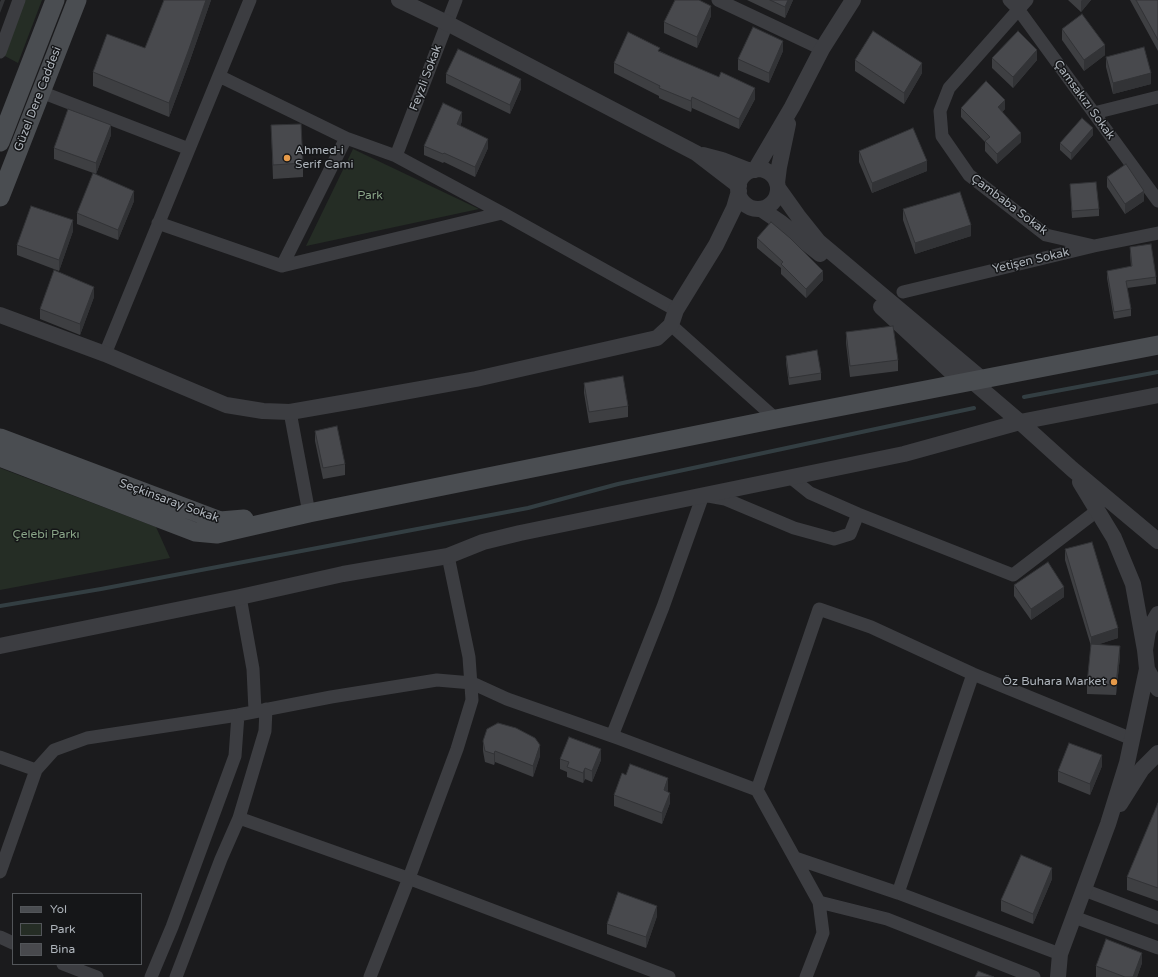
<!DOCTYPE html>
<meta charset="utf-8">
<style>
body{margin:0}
#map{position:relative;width:1158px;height:977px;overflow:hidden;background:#1b1b1d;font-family:"Varela Round",sans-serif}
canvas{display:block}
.legend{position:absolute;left:12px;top:893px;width:130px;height:72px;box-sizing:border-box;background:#151618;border:1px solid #525559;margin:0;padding:5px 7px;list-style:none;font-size:12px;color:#aeb4bb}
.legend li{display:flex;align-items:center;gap:8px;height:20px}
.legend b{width:20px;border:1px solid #525559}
</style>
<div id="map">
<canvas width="1158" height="977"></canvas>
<ul class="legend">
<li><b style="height:5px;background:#4a4d51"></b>Yol</li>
<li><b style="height:11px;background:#252d25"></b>Park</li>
<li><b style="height:11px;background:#48494d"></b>Bina</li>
</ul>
</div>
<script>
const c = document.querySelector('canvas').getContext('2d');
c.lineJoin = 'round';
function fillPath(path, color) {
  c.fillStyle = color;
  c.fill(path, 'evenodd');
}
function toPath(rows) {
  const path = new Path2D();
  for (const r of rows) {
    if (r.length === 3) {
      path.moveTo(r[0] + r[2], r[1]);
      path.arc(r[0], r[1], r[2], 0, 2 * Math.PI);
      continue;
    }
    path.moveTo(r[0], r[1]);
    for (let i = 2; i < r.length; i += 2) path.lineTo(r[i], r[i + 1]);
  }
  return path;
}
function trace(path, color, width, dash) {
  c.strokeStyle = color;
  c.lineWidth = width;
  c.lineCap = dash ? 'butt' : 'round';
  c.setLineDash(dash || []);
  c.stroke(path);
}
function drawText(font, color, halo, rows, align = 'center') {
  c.font = font + ' "Varela Round",sans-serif';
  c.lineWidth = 3;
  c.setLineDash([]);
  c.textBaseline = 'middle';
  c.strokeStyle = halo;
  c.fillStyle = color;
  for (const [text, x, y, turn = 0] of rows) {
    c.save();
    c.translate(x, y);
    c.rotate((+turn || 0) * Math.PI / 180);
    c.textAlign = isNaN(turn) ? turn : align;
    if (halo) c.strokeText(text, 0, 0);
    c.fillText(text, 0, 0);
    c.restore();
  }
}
const green = toPath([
 [24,0,42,0,18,63,3,55],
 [353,149,479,209,306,246],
 [0,468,156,527,170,558,0,590]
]);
const stream = toPath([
 [1024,397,1158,372],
 [0,606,101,589,528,508,618,484,974,408]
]);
const minor = toPath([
 [718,0,822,49],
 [1009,0,1018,9,1158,201],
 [1027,0,949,88,940,111,942,136,969,175,1046,235,1094,246],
 [0,52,19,0],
 [219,76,346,138,396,156,502,213,676,310],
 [41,92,189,149],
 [1094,113,1158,97],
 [396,156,456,0],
 [158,223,282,266,502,213],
 [282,266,346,138],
 [903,292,1094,246,1158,233],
 [671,325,776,419],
 [105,354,250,0],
 [290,412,309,513],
 [790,477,810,493,858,514,1013,575,1098,510],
 [240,597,253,669,255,711],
 [612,736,663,607,703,495,725,499,794,528,834,539,850,534,858,514],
 [0,757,36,770],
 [757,790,819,609,871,627,973,674,1132,739],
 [239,818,405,877,669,977],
 [795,858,898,893,1060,954],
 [0,872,36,770,54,750,87,738,238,715,331,697,437,680,472,683,507,699,618,738,757,790,819,902,823,933,806,977],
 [1084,890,1158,918],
 [898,893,973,674],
 [819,902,887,919,1034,977],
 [1074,917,1158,948],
 [0,937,13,943],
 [63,964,97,977],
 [151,977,172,927,235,756,238,715],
 [176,977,221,859,239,818,265,731,266,709],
 [370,977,409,878,457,749,472,700,469,657,448,556]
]);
const tertiary = toPath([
 [399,0,447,23,696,153,739,186],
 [703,155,722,160,750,171],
 [758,189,20],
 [755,170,792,107,822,49,853,0],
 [777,183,779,167,788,124],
 [778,188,798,216,818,241,982,379],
 [761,209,780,222,820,254],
 [881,307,963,383],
 [0,315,105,354,226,405,263,411,290,412,359,400,476,379,657,338,671,325,676,310,716,245,734,208,739,191],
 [972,381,1020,422,1072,469,1158,541],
 [1080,482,1114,538,1133,584,1145,650],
 [1158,614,1148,631,1145,650,1147,669,1158,689],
 [0,646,240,597,343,574,448,556,483,542,520,533,904,454,1020,422,1158,395],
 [1120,804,1142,769,1158,753],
 [1058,977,1060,954,1108,824,1127,763,1147,669]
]);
const secondary = toPath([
 [0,142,55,0],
 [0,197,77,0],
 [0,438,220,521,244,519],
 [0,457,195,532,217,534,309,513,776,419,1158,345]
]);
const wall = toPath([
 [164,0,211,0,189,63,169,117,93,86,93,72,145,48],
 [747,0,793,0,785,18],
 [1068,0,1091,0,1081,12],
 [1130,0,1158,0,1158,51],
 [711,16,697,48,664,33,664,22],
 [1062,29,1105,55,1084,71,1062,40],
 [660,51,755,99,739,129,692,108,691,112,659,98,659,96,614,73,614,63],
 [783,51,769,83,738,70,738,59],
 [1106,57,1151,84,1113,94,1106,67],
 [992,58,1037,60,1013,88,992,68],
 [855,60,922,73,904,104,855,71],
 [446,74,521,89,510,114,446,83],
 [961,108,1005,109,1002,112,1021,142,997,164,985,151,985,142,961,117],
 [462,121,460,126,488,148,475,177,444,162,443,163,424,155,424,146],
 [271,125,303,163,303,177,273,179],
 [111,135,96,174,54,159,54,148],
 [1093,135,1071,160,1060,150,1060,143],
 [859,151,927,171,872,193,859,162],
 [1107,177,1144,201,1125,214,1107,187],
 [1070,184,1099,209,1099,216,1072,218],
 [134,201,118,240,77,224,77,213],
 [903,209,971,236,915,254,903,220],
 [73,231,59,271,17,255,17,245],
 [757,238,823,280,806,298,781,274,781,268,757,248],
 [1130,247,1156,277,1156,284,1127,288,1131,309,1131,316,1114,319,1107,278,1107,271,1131,267,1130,254],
 [94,297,80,335,40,319,40,309],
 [846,332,898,360,898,371,850,377,846,343],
 [786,356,821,373,821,380,789,385,786,363],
 [584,383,628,406,628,417,589,423,584,393],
 [315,431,345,464,345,475,323,479,315,441],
 [1065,549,1118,638,1099,644,1120,656,1116,695,1087,694,1087,684,1091,646,1065,560],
 [1014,585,1064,597,1031,620,1014,596],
 [483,741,540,756,533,777,495,762,494,765,485,762,483,751],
 [560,759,601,760,592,782,585,779,583,783,567,777,567,772,560,769],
 [1102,766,1090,795,1058,782,1058,771],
 [668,789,667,792,670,803,662,824,614,806,614,795],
 [1158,803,1158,901,1127,890,1127,877],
 [1052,879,1033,924,1001,911,1001,900],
 [657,916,646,948,607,934,607,924],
 [1142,963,1137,977,1096,977,1096,966]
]);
const shadedWall = toPath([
 [1,0,5,0,0,13,0,2],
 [206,0,211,0,189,63,169,117,169,103],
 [788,0,793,0,785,18,785,7],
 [1082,0,1091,0,1081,12,1081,1],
 [711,6,711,16,697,48,697,37],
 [783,41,783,51,769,83,769,73],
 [1105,45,1105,55,1084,71,1084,60],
 [1037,50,1037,60,1013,88,1013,77],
 [922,63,922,73,904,104,904,93],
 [1151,73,1151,84,1113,94,1113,83],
 [521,79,521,89,510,114,510,105],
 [755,88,755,99,739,129,739,119],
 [692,97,692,108,691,112,691,101],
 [1005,100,1005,109,998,117,998,107],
 [462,112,462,121,457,134,457,124],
 [111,125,111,135,96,174,96,163],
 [1093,128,1093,135,1071,160,1071,153],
 [1021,133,1021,142,997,164,997,154],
 [488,139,488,148,475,177,475,167],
 [927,161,927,171,872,193,872,183],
 [134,191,134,201,118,240,118,230],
 [1144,191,1144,201,1125,214,1125,204],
 [73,220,73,231,59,271,59,260],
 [971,225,971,236,915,254,915,243],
 [823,271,823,280,806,298,806,289],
 [94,287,94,297,80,335,80,324],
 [1064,587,1064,597,1031,620,1031,609],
 [1118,628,1118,638,1091,647,1091,637],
 [1120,646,1120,656,1116,695,1116,685],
 [540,745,540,756,533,777,533,766],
 [601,749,601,760,592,782,592,771],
 [495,751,495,762,494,765,494,754],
 [1102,755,1102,766,1090,795,1090,784],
 [585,768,585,779,583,783,583,773],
 [668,778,668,789,664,801,664,790],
 [670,793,670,803,662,824,662,813],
 [1052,868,1052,879,1033,924,1033,914],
 [657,906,657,916,646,948,646,937],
 [1142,953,1142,963,1137,977,1133,977]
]);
const building = toPath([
 [164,0,206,0,189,49,169,103,93,72,107,34,145,48,164,0],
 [675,0,699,0,711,6,697,37,664,22,675,0],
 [770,0,788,0,785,7,770,0],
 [1136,0,1158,0,1158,40,1136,0],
 [1082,14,1105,45,1084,60,1062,29,1082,14],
 [753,27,783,41,769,73,738,59,753,27],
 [873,31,922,63,904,93,855,60,873,31],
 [1018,31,1037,50,1013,77,992,58,1018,31],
 [628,32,660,48,658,51,719,77,721,72,755,88,739,119,692,97,691,101,659,88,660,86,614,63,628,32],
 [1144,47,1151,73,1113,83,1106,57,1144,47],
 [458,49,521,79,510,105,446,74,458,49],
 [986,81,1005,100,998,107,1021,133,997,154,985,141,990,137,961,108,986,81],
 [443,103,462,112,457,124,488,139,475,167,444,153,443,154,424,146,443,103],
 [68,109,111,125,96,163,54,148,68,109],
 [1082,118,1093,128,1071,153,1060,143,1082,118],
 [301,124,303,163,273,165,271,125,301,124],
 [913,128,927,161,872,183,859,151,913,128],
 [1126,164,1144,191,1125,204,1107,177,1126,164],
 [93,173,134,191,118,230,77,213,93,173],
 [1096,182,1099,209,1072,211,1070,184,1096,182],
 [960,192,971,225,915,243,903,209,960,192],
 [31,206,73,220,59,260,17,245,31,206],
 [771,222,790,238,823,271,806,289,781,264,783,262,757,238,771,222],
 [1151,244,1156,277,1126,281,1131,309,1114,312,1107,271,1132,266,1130,247,1151,244],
 [54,270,94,287,80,324,40,309,54,270],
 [893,326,898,360,850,366,846,332,893,326],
 [817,350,821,373,789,378,786,356,817,350],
 [623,376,628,406,589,412,584,383,623,376],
 [337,426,345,464,323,468,315,431,337,426],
 [1092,542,1118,628,1091,637,1065,549,1092,542],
 [1048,562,1064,587,1031,609,1014,585,1048,562],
 [1091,644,1120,646,1116,685,1087,684,1091,644],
 [498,723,516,728,535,738,540,745,533,766,495,751,494,754,485,751,483,741,487,729,498,723],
 [569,737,601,749,592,771,585,768,583,773,567,767,569,762,560,759,569,737],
 [1069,743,1102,755,1090,784,1058,771,1069,743],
 [630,764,668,778,664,790,670,793,662,813,614,795,622,773,626,775,630,764],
 [1158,803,1158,888,1127,877,1158,803],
 [1021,855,1052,868,1033,914,1001,900,1021,855],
 [618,892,657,906,646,937,607,924,618,892],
 [1106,939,1142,953,1133,977,1125,977,1096,966,1106,939],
 [978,971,994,977,975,977,978,971]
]);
const markers = [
 [287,158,4,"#e69a49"],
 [1114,682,4,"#e69a49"]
];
const streetNames = [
 ["Feyzli Sokak",426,78,-69],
 ["Güzel Dere Caddesi",38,99,-69],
 ["Çamsakızı Sokak",1084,100,54],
 ["Çambaba Sokak",1009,205,37],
 ["Yetişen Sokak",1031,261,-13],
 ["Seçkinsaray Sokak",169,501,20]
];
const poiNames = [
 ["Ahmed-i",295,151],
 ["Serif Cami",295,165],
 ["Öz Buhara Market",1106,682,"right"]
];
const parkNames = [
 ["Park",370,196],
 ["Çelebi Parkı",46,535]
];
fillPath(green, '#252d25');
trace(stream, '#333e42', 4);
trace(minor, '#3c3d41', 13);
trace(tertiary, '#3c3d41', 16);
trace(secondary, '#4a4d51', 19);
fillPath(wall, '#3e3f42');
fillPath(shadedWall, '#323336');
fillPath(building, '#48494d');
trace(building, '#323336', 1);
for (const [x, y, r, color] of markers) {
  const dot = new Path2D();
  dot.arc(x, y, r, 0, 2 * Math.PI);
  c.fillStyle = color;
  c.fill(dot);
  trace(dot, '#151618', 1.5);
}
drawText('12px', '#aeb4bb', '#151618', streetNames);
drawText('12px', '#aeb4bb', '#151618', poiNames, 'left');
drawText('12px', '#89a487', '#151618', parkNames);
</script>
